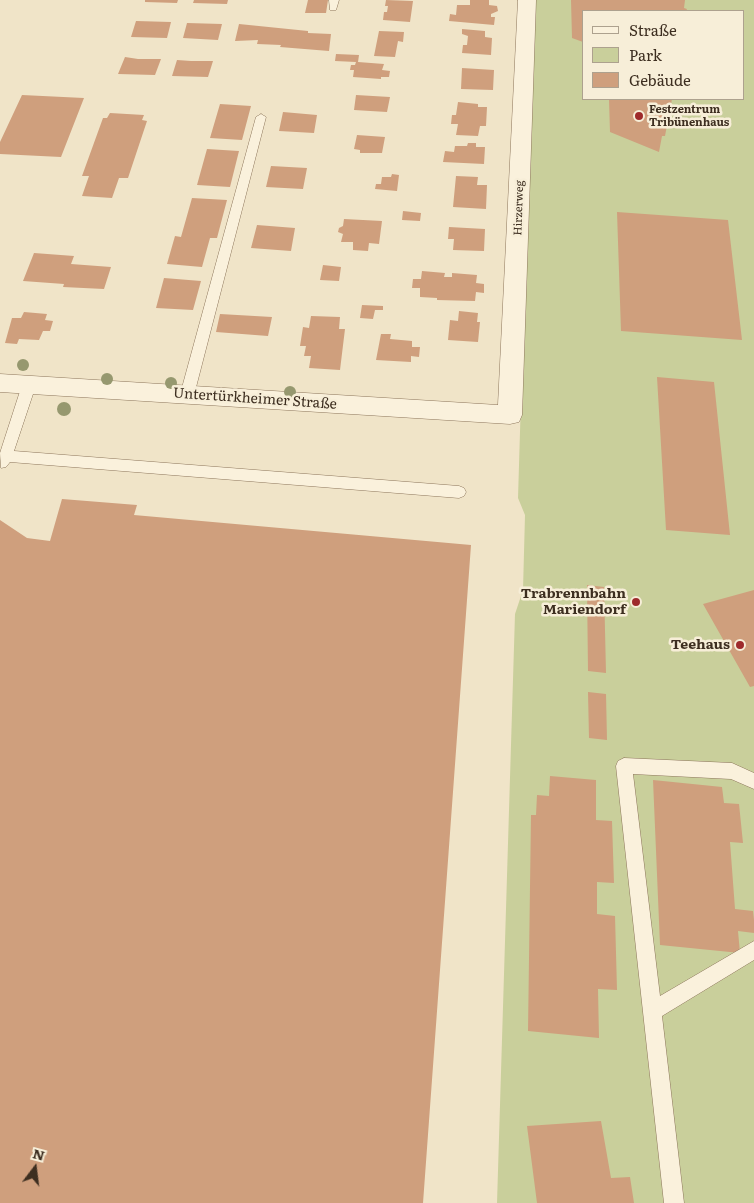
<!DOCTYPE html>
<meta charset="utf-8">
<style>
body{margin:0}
#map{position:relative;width:754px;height:1203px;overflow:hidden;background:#f0e4c8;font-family:Literata,serif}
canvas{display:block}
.legend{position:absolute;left:582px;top:10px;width:162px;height:90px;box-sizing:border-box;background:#f7eed8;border:1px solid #ada18e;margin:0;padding:6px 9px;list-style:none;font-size:15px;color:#3d2e20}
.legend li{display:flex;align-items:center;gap:10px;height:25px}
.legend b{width:25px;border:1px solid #ada18e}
.north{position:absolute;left:10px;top:1143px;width:50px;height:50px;-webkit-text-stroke:4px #f7eed8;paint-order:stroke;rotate:15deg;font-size:14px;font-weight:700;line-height:20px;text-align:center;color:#3d2e20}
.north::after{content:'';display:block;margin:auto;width:18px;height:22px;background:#3d2e20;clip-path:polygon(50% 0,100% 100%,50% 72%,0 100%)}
</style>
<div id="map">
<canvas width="754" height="1203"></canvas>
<ul class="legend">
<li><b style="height:6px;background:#faf1dc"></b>Straße</li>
<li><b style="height:14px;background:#c9cf9b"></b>Park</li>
<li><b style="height:14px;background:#cf9f7d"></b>Gebäude</li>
</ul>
<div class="north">N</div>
</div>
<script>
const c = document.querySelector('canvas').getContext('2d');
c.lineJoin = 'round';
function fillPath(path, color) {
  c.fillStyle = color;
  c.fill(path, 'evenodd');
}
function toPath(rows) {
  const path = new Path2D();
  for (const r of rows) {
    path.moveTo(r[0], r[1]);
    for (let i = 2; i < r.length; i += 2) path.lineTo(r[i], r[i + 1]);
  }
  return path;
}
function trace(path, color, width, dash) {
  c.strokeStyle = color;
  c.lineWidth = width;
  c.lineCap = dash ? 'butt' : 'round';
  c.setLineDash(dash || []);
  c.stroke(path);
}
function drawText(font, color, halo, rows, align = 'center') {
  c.font = font + ' Literata,serif';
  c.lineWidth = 5;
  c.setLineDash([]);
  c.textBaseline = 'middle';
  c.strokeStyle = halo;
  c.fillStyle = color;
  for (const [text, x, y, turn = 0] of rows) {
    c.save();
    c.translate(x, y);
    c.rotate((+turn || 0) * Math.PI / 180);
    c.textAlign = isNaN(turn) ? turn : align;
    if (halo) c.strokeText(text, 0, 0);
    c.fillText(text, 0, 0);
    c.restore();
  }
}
const green = toPath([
 [533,0,754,0,754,1203,497,1203,515,614,523,590,525,515,518,498],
 [583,11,743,11,743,99,583,99]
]);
const building = toPath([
 [145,0,178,0,177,3,145,2],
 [194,0,228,0,227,4,193,3],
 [308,0,328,0,326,13,305,13],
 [386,0,413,1,410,22,383,20,384,12,387,12,388,6,385,6],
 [470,0,489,0,489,5,497,6,498,11,491,14,491,17,495,17,494,25,449,21,450,14,456,15,457,5,470,5],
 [571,0,685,0,684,8,687,9,686,11,583,11,583,42,572,38],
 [136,21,171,22,167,38,131,37],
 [187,23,222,24,218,40,183,38],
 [239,24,308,31,308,33,331,34,329,51,280,47,281,45,257,44,258,40,235,41],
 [462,29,485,31,485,37,492,38,491,55,462,53,463,45,467,45,468,36,462,34],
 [379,31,404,32,403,42,398,41,395,57,374,56],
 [336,54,359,55,358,62,384,64,382,70,390,71,389,77,381,77,381,79,353,77,354,70,350,70,351,65,355,65,356,62,335,61],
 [125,57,138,59,161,59,155,75,118,74],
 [177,60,191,61,213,61,208,77,172,76],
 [462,68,494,70,493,90,461,89],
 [22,95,84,98,61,157,0,154,0,142],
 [356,95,390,97,387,112,354,110],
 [609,99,672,99,665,136,662,136,659,152,610,132],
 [458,102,478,104,478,107,487,107,486,126,480,126,478,136,456,135,458,124,451,124,452,115,456,115],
 [220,104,251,106,242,140,210,138],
 [283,112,317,115,314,133,279,131],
 [110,113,144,115,142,120,147,121,128,178,119,178,112,198,82,196,89,176,82,176,103,118,107,118],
 [357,135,385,137,382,153,360,153,360,150,354,149],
 [468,143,476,143,476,147,485,147,484,164,443,162,445,151,454,152,455,146,467,146],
 [207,149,239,151,230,187,197,185],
 [271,166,307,168,303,189,266,187],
 [392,174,399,175,397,191,375,189,376,184,381,184,382,177,391,177],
 [456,176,478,177,477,185,487,185,486,209,453,207],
 [192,198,227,200,217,238,210,238,202,267,167,264,175,236,181,237],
 [403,211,421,213,420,221,402,220],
 [617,212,728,220,742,340,621,331],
 [344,219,382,221,379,244,369,243,368,251,353,250,353,242,341,242,343,234,338,232,339,228,343,226],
 [257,225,295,228,291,251,251,248],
 [449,227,485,229,484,251,453,250,454,239,448,239],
 [34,253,74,256,71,264,111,267,104,289,63,287,64,284,23,281],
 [323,265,341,267,339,281,320,280],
 [422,271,445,273,444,277,452,277,452,273,477,275,476,283,484,284,484,293,476,292,475,301,437,300,437,298,420,297,420,288,412,288,413,279,421,279],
 [164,278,201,281,193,310,156,308],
 [362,305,383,306,383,310,375,310,373,319,360,318],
 [459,311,478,313,477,322,480,322,478,342,448,340,450,320,458,321],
 [24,312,47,314,45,320,53,321,50,331,43,331,39,340,19,339,17,344,5,343,12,318,21,318],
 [220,314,272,317,268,336,216,332],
 [311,316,340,317,339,329,345,329,340,370,309,368,311,356,304,356,306,346,300,346,303,327,309,328],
 [381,334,391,334,390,339,412,341,412,347,420,347,419,357,411,356,411,362,376,360],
 [657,377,714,382,730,535,666,530],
 [62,499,137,505,134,515,471,545,423,1203,0,1203,0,520,27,538,50,541],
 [587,585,604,587,606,673,588,671],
 [754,590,754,686,750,687,703,604],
 [588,692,606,694,607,740,589,738],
 [550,776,596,780,596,820,612,821,614,883,597,882,597,914,615,916,617,990,598,989,599,1038,528,1031,531,815,536,815,537,795,549,796],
 [653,780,722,787,724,803,739,804,743,843,730,842,735,909,753,911,754,920,754,933,738,931,740,953,660,945],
 [601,1121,611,1178,630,1177,634,1203,537,1203,527,1126]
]);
const service = toPath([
 [329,0,339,0,336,10,330,10,329,0],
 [261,114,266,117,194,395,192,398,187,400,182,398,180,395,256,117,261,114],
 [29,380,34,382,36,385,14,451,459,486,464,488,466,492,464,496,459,498,10,462,6,467,1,468,0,453,22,385,24,382,29,380],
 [624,758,732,763,754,773,754,789,731,779,633,774,660,996,754,941,754,960,662,1016,684,1203,664,1203,616,766,618,761,624,758]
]);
const minor = toPath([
 [518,0,536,0,522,415,519,422,510,424,0,392,0,374,498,405,518,0]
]);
const trees = [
 [23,365,6],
 [107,379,6],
 [171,383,6],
 [290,392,6],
 [64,409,7]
];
const markers = [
 [639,116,5,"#9e2a2b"],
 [636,602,5,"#9e2a2b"],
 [740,645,5,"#9e2a2b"]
];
const farPoinames = [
 ["Festzentrum",649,110],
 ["Tribünenhaus",649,123]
];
const farStreetnames = [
 ["Hirzerweg",519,208,-88]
];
const streetNames = [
 ["Untertürkheimer Straße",255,399,4]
];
const poiNames = [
 ["Trabrennbahn",626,594],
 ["Mariendorf",626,610],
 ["Teehaus",730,645]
];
fillPath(green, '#c9cf9b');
fillPath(building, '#cf9f7d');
trace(service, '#8d765c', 1);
trace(minor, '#8d765c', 1);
fillPath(service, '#faf1dc');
fillPath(minor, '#faf1dc');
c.fillStyle = '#96986f';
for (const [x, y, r] of trees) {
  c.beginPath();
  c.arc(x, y, r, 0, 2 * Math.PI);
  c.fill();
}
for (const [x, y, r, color] of markers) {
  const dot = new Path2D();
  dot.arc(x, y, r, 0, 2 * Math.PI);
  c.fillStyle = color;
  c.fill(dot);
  trace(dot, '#f7eed8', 2);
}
drawText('bold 11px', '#3d2e20', '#f7eed8', farPoinames, 'left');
drawText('11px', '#3d2e20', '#f7eed8', farStreetnames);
drawText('14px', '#3d2e20', '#f7eed8', streetNames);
drawText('bold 14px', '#3d2e20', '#f7eed8', poiNames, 'right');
</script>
